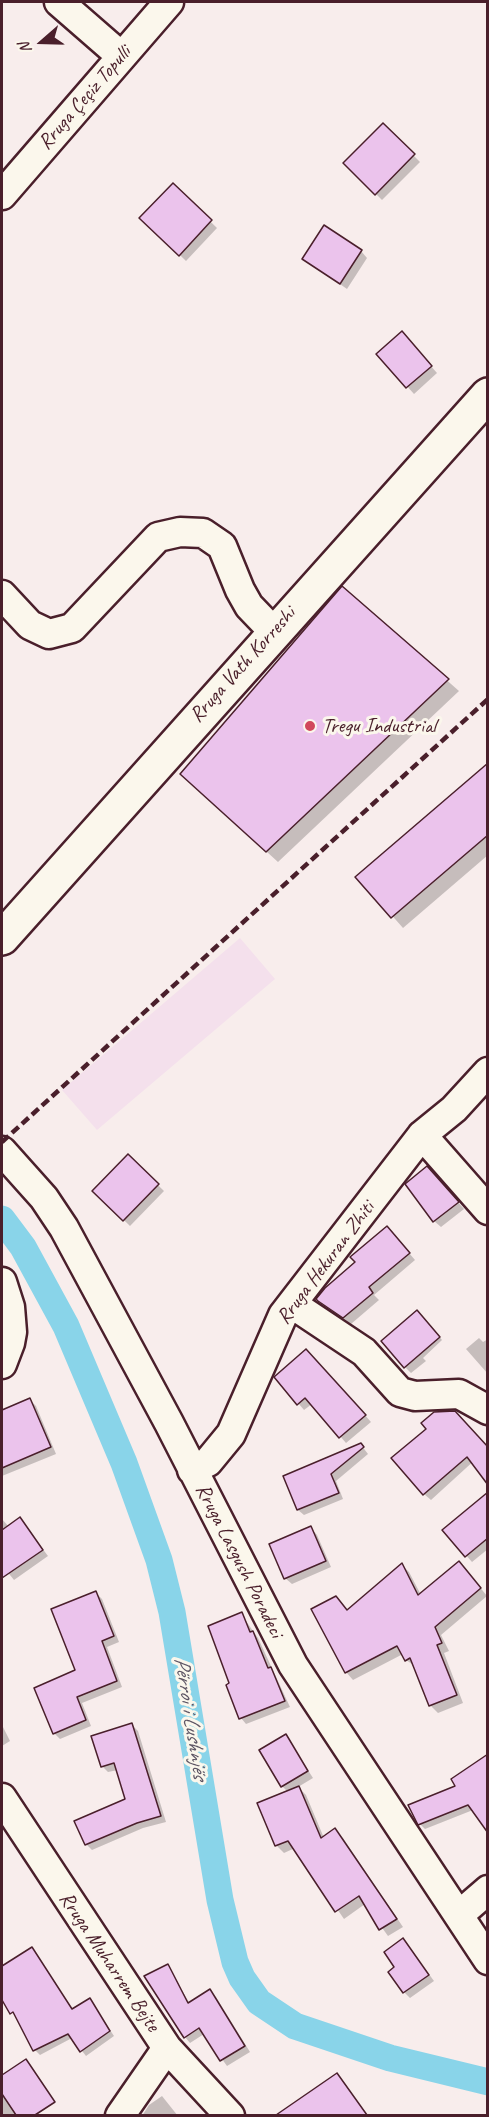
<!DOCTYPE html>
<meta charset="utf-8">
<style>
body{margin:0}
#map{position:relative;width:489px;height:2117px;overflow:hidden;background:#f8edec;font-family:Caveat,sans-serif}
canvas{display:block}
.frame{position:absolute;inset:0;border:3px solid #4a1f2b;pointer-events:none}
.north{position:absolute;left:12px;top:12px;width:60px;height:60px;-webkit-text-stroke:4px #fbf7ec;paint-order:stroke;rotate:250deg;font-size:16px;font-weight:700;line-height:24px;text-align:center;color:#4a1f2b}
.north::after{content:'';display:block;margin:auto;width:21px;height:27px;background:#4a1f2b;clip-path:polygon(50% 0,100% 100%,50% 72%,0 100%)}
</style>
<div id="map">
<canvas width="489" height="2117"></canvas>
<div class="frame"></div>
<div class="north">N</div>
</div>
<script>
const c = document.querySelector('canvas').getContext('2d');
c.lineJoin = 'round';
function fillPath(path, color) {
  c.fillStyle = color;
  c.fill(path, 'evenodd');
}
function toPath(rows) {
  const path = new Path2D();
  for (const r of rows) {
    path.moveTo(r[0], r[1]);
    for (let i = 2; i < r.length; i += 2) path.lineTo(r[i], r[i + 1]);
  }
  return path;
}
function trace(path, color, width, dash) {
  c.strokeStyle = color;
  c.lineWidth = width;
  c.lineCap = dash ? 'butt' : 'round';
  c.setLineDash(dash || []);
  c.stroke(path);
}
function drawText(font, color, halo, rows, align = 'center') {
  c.font = font + ' Caveat,sans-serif';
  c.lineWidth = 6;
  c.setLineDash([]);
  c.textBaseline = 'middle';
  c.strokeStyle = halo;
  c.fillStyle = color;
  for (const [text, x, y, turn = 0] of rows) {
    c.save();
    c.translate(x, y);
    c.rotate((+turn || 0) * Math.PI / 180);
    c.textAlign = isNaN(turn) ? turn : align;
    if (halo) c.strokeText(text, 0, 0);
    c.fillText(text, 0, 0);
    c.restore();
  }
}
const built = toPath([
 [240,938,275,979,97,1130,62,1090]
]);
const shadow = toPath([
 [383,125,420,162,382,200,345,163],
 [173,185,217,228,186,261,142,218],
 [361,251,367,258,347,289,304,259],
 [408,340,437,373,414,394,378,354],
 [342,588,459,691,278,862,193,785],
 [488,765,488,855,403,928,358,877],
 [128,1156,164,1191,130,1226,94,1191],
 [433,1174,464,1209,441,1227,434,1221],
 [393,1234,415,1260,374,1295,379,1300,351,1324,318,1299],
 [424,1318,442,1340,423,1358,426,1361,411,1373,405,1367],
 [479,1338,483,1342,488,1339,488,1374,466,1349],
 [276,1377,334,1380,371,1422,346,1443,312,1404,304,1410],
 [30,1400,36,1406,56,1454,2,1476,2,1411],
 [457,1414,488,1448,431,1500,424,1494],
 [361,1445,368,1454,336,1481,343,1499,304,1515,298,1510,285,1477],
 [488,1494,488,1549,472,1562,444,1530],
 [2,1519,9,1527,20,1519,48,1556,14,1580,2,1565],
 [311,1528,317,1535,331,1567,292,1584,285,1578],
 [402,1565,409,1572,421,1595,466,1570,487,1596,441,1635,449,1651,444,1653,463,1703,438,1713,431,1706,415,1666,406,1660,403,1654,353,1680,346,1672,348,1611],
 [96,1593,102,1599,119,1642,107,1647,122,1687,82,1703,91,1726,60,1739,54,1733,77,1671],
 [241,1614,258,1638,290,1707,246,1724,241,1718,231,1684],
 [2,1725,10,1741,2,1746],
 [132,1725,138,1731,166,1822,143,1828,92,1850,86,1844,127,1800,118,1770,108,1772,102,1766],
 [286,1736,313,1778,298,1787,306,1795,324,1838,335,1830,343,1838,403,1927,388,1936,365,1904,344,1919,295,1848,284,1853,276,1845,288,1792,282,1786],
 [458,1787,473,1810,425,1829,420,1824],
 [409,1947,434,1981,410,1998,404,1992],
 [32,1949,73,2010,90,2000,114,2036,86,2056,72,2038,40,2055,35,2050,17,2017,2,1997,2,1968],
 [168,1966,190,2004,210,1991,216,1997,250,2052,227,2066,204,2034,190,2043,185,2037],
 [337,2075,368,2116,298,2116,292,2106],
 [3,2076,10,2082,32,2116,2,2116],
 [162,2096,178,2116,142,2116,149,2105]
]);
const canal = toPath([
 [2,1219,23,1247,66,1326,124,1463,159,1560,172,1612,220,1900,235,1962,242,1978,259,2002,295,2026,390,2058,488,2082]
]);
const building = toPath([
 [383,123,415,154,375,195,343,163,383,123],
 [173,183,212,220,179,256,139,218,173,183],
 [324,225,362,250,340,284,302,259,324,225],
 [402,331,432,366,406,388,376,354,402,331],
 [342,586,449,679,266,852,180,774,342,586],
 [488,763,488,835,391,918,355,877,488,763],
 [128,1154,159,1184,123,1221,92,1191,128,1154],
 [427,1166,459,1202,433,1222,405,1184,427,1166],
 [387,1226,410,1253,369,1287,373,1293,343,1318,318,1301,316,1299,325,1288,355,1262,350,1257,387,1226],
 [417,1310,440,1337,404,1368,381,1341,417,1310],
 [306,1349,366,1415,339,1438,305,1398,297,1405,274,1377,306,1349],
 [30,1398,51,1447,2,1468,2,1410,30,1398],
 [455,1411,488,1447,488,1485,467,1457,423,1495,391,1458,426,1429,421,1423,434,1412,455,1411],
 [361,1443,364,1447,331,1474,339,1493,297,1510,283,1476,361,1443],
 [488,1492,488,1538,465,1557,442,1530,488,1492],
 [20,1517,43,1550,2,1578,2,1530,20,1517],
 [311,1526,326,1561,284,1579,269,1544,311,1526],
 [459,1561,481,1588,435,1627,442,1643,437,1645,457,1695,429,1706,410,1658,405,1661,397,1646,345,1673,311,1609,336,1596,347,1610,402,1563,418,1595,459,1561],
 [96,1591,114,1636,102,1641,117,1681,77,1697,86,1720,53,1734,34,1688,75,1670,51,1609,96,1591],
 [242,1612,250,1632,253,1631,268,1668,271,1667,285,1701,239,1719,226,1685,229,1683,208,1626,242,1612],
 [132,1723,161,1816,137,1823,85,1845,74,1821,125,1799,114,1763,101,1767,91,1736,132,1723],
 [286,1734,308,1771,281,1787,259,1750,286,1734],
 [488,1754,488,1833,468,1805,418,1825,408,1805,455,1786,451,1779,488,1754],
 [299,1786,321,1838,335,1828,397,1919,379,1930,359,1896,335,1912,288,1841,275,1846,257,1803,299,1786],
 [403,1938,429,1975,403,1993,388,1972,394,1967,384,1952,403,1938],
 [32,1947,72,2009,90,1998,110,2031,80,2052,68,2034,33,2051,13,2012,10,2014,2,2000,2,1966,32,1947],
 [168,1964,188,2003,210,1989,245,2046,220,2061,199,2028,184,2038,144,1976,168,1964],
 [26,2059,55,2102,35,2115,16,2115,2,2094,2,2075,26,2059],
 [337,2073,367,2115,276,2115,337,2073]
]);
const street = toPath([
 [59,2,121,56],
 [2,195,169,2],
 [2,595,30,625,49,634,72,628,158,537,180,532,203,533,222,546,240,590,249,606,273,631],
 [422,1135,488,1210],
 [2,1151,44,1198,64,1228,169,1423,293,1665,488,1960],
 [2,1282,10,1307,12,1332,10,1343,2,1364],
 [292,1304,364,1352,400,1392,415,1396,459,1394,488,1410],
 [192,1470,208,1462,231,1434,283,1315,422,1135,454,1109,488,1072],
 [2,1798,167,2048,230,2116],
 [459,1915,488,1890],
 [120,2116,167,2048]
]);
const secondary = toPath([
 [2,938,488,395]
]);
const rail = toPath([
 [2,1142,488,699]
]);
const markers = [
 [310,726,6,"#d1495b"]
];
const streetNames = [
 ["Rruga Çeçiz Topulli",85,98,-49],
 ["Rruga Vath Korreshi",243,665,-48],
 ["Rruga Hekuran Zhiti",326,1263,-53],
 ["Rruga Lasgush Poradeci",239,1561,63],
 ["Rruga Muharrem Bejte",109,1962,56]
];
const poiNames = [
 ["Tregu Industrial",322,726]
];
const waterNames = [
 ["Përroi i Lushnjës",190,1718,81]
];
fillPath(built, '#f4e0ec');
fillPath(shadow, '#0003');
trace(canal, '#89d4e9', 27);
fillPath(building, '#ebc3ec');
trace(building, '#4a1f2b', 1.5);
trace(street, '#4a1f2b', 33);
trace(secondary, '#4a1f2b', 38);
trace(street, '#fbf7ec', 28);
trace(secondary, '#fbf7ec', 33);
trace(rail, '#4a1f2b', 4.5, [9, 4.5]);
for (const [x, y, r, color] of markers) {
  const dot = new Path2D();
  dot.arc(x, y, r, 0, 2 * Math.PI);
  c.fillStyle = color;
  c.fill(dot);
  trace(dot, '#fbf7ec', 2);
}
drawText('21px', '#4a1f2b', '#fbf7ec', streetNames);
drawText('21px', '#4a1f2b', '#fbf7ec', poiNames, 'left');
drawText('italic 22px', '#5d5564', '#fbf7ec', waterNames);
</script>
